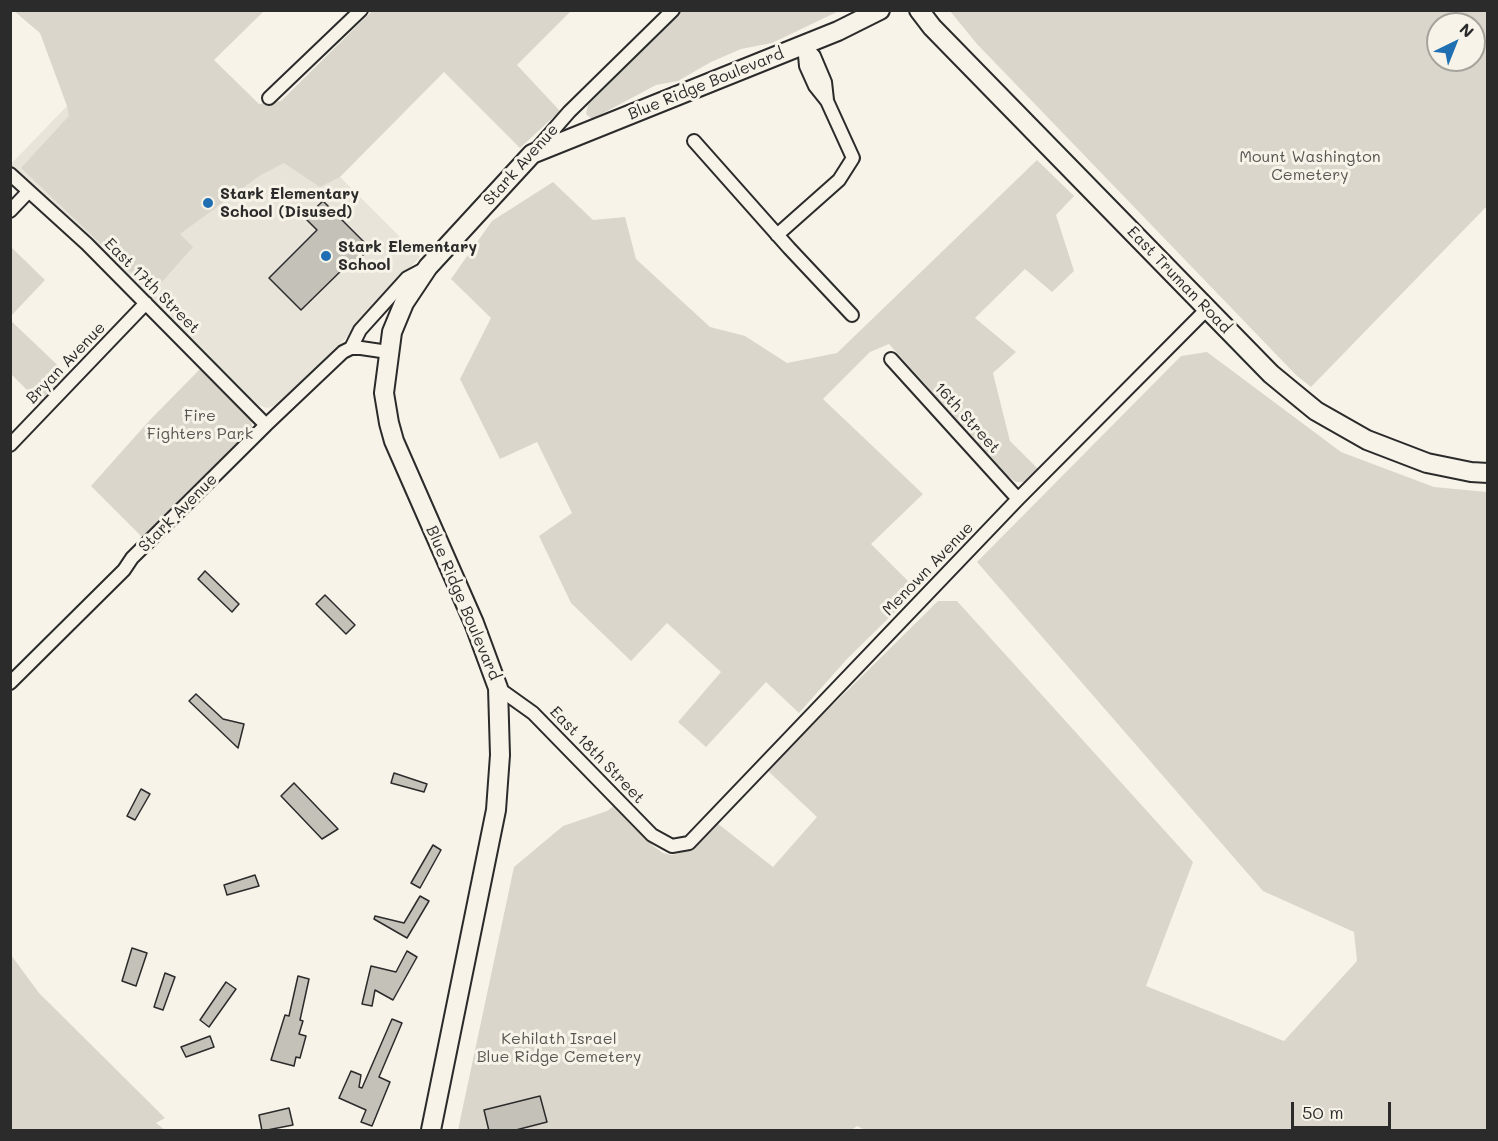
<!DOCTYPE html>
<style>
body{margin:0}
#map{position:relative;width:1498px;height:1141px;overflow:hidden;background:#f7f3e8;font-family:Mali,sans-serif}
canvas{display:block}
.frame{position:absolute;inset:0;border:12px solid #2b2b2b;pointer-events:none}
.north{position:absolute;left:1426px;top:12px;width:60px;height:60px;box-sizing:border-box;background:#f7f3e8;border:2px solid #a5a39c;border-radius:50%;rotate:43deg;font-size:16px;font-weight:700;line-height:24px;text-align:center;color:#2b2b2b}
.north::after{content:'';display:block;margin:auto;width:21px;height:27px;background:#1f6fb2;clip-path:polygon(50% 0,100% 100%,50% 72%,0 100%)}
.scale{position:absolute;left:1291px;top:1102px;width:100px;height:27px;box-sizing:border-box;border:3px solid #2b2b2b;border-top:0;padding-left:8px;font-size:18px;line-height:21px;white-space:nowrap;color:#2b2b2b;-webkit-text-stroke:4px #f7f3e8;paint-order:stroke}
</style>
<div id="map">
<canvas width="1498" height="1141"></canvas>
<div class="frame"></div>
<div class="north">N</div>
<div class="scale">50 m</div>
</div>
<script>
const c = document.querySelector('canvas').getContext('2d');
c.lineJoin = 'round';
function fillPath(path, color) {
  c.fillStyle = color;
  c.fill(path, 'evenodd');
}
function toPath(rows) {
  const path = new Path2D();
  for (const r of rows) {
    path.moveTo(r[0], r[1]);
    for (let i = 2; i < r.length; i += 2) path.lineTo(r[i], r[i + 1]);
  }
  return path;
}
function trace(path, color, width, dash) {
  c.strokeStyle = color;
  c.lineWidth = width;
  c.lineCap = dash ? 'butt' : 'round';
  c.setLineDash(dash || []);
  c.stroke(path);
}
function drawText(font, color, halo, rows, align = 'center') {
  c.font = font + ' Mali,sans-serif';
  c.lineWidth = 6;
  c.setLineDash([]);
  c.textBaseline = 'middle';
  c.strokeStyle = halo;
  c.fillStyle = color;
  for (const [text, x, y, turn = 0] of rows) {
    c.save();
    c.translate(x, y);
    c.rotate((+turn || 0) * Math.PI / 180);
    c.textAlign = isNaN(turn) ? turn : align;
    if (halo) c.strokeText(text, 0, 0);
    c.fillText(text, 0, 0);
    c.restore();
  }
}
const built = toPath([
 [154,16,261,119,272,109,420,257,360,319,347,337,278,405,267,408,258,405,157,304,11,167,10,165]
]);
const green = toPath([
 [683,10,839,10,839,11,772,43,741,49,711,62,678,81,656,85,592,119,586,114,588,105],
 [14,11,264,11,214,60,259,104,281,101,372,11,571,11,517,65,560,111,520,148,444,72,340,177,320,187,284,163,259,176,180,234,193,247,160,284,143,284,21,168,69,116,67,106,40,33],
 [950,11,1487,11,1487,206,1311,387,1296,375,977,44],
 [1438,24,1474,24,1474,60,1438,60],
 [1037,160,1074,196,1056,215,1074,271,1052,292,1025,269,975,318,1016,352,993,373,1010,441,1039,470,1025,482,1016,482,1009,477,889,344,870,352,823,399,923,494,871,544,917,590,847,659,799,713,766,682,706,747,678,722,721,672,667,623,631,661,571,603,539,536,572,513,537,442,500,459,460,379,491,318,451,279,492,221,553,182,593,220,625,217,636,259,710,327,745,336,787,363,837,353],
 [10,246,45,280,11,316,10,316],
 [10,320,68,375,41,404,11,374],
 [1207,352,1341,452,1434,487,1487,492,1487,1130,865,1130,857,1126,852,1130,458,1130,514,867,563,826,607,811,615,805,653,846,663,853,672,855,683,852,717,823,773,867,817,817,767,770,938,601,957,601,1193,862,1146,986,1284,1041,1357,961,1354,932,1263,891,977,562,1181,356],
 [201,368,251,419,252,427,247,435,143,538,91,486,149,421],
 [11,955,39,993,165,1118,156,1123,165,1130,11,1130]
]);
const building = toPath([
 [323,201,370,248,350,268,347,265,301,310,269,278,317,230,305,218,323,201],
 [205,571,239,604,232,612,198,579,205,571],
 [325,595,355,625,346,634,316,604,325,595],
 [196,694,223,719,244,724,238,748,189,701,196,694],
 [394,773,427,784,424,792,391,783,394,773],
 [294,783,338,829,322,839,281,796,294,783],
 [141,789,150,794,135,820,127,816,141,789],
 [433,845,441,850,420,888,411,883,433,845],
 [255,875,259,886,227,895,224,885,255,875],
 [420,896,429,901,407,938,374,919,375,916,404,923,420,896],
 [132,948,147,953,136,986,122,981,132,948],
 [407,951,417,957,393,1000,375,990,372,1006,362,1004,371,966,396,972,407,951],
 [165,973,175,977,163,1010,154,1007,165,973],
 [298,976,309,979,300,1020,303,1021,299,1034,306,1036,300,1058,296,1057,294,1066,271,1060,285,1015,289,1016,298,976],
 [226,982,236,989,209,1027,200,1020,226,982],
 [392,1019,402,1023,379,1077,390,1082,372,1126,361,1122,366,1110,339,1098,351,1071,361,1075,359,1087,362,1088,392,1019],
 [210,1036,214,1047,186,1057,181,1047,210,1036],
 [540,1096,547,1122,512,1131,489,1131,484,1110,540,1096],
 [289,1108,293,1125,262,1131,259,1115,289,1108]
]);
const minor = toPath([
 [804,45,814,56,825,82,827,100],
 [269,98,361,10],
 [694,141,789,248,852,315],
 [535,151,569,112,673,10],
 [10,174,87,244,266,425],
 [10,211,29,191],
 [777,235,839,180,853,158,827,101,815,86,806,66,804,45],
 [351,348,360,330,407,278,424,269],
 [891,359,1018,499],
 [10,445,146,303],
 [10,683,124,570,132,558,266,425,343,352,351,348,361,348,388,352],
 [498,688,533,713,652,835,672,846,689,843,1018,499,1207,309]
]);
const secondary = toPath([
 [919,10,932,27,1271,374,1305,402,1316,411,1367,440,1427,463,1471,472,1488,473],
 [431,1130,496,810,500,755,498,688,474,623,394,441,389,423,384,393,392,332,404,303,428,267,532,154,838,31,880,10]
]);
const markers = [
 [208,203,6,"#1f6fb2"],
 [326,256,6,"#1f6fb2"]
];
const streetNames = [
 ["Blue Ridge Boulevard",706,84,-22],
 ["Stark Avenue",521,165,-48],
 ["East Truman Road",1179,280,46],
 ["East 17th Street",152,286,45],
 ["Bryan Avenue",66,363,-46],
 ["16th Street",967,418,48],
 ["Stark Avenue",178,513,-45],
 ["Menown Avenue",928,569,-46],
 ["Blue Ridge Boulevard",463,603,67],
 ["East 18th Street",597,755,46]
];
const parkNames = [
 ["Mount Washington",1310,157],
 ["Cemetery",1310,175],
 ["Fire",200,416],
 ["Fighters Park",200,434],
 ["Kehilath Israel",559,1039],
 ["Blue Ridge Cemetery",559,1057]
];
const poiNames = [
 ["Stark Elementary",220,194],
 ["School (Disused)",220,212],
 ["Stark Elementary",338,247],
 ["School",338,265]
];
fillPath(built, '#e8e4da');
fillPath(green, '#dad6cc');
fillPath(building, '#c4c1b9');
trace(building, '#2b2b2b', 1.5);
trace(minor, '#2b2b2b', 16);
trace(secondary, '#2b2b2b', 22);
trace(minor, '#f7f3e8', 12);
trace(secondary, '#f7f3e8', 18);
for (const [x, y, r, color] of markers) {
  const dot = new Path2D();
  dot.arc(x, y, r, 0, 2 * Math.PI);
  c.fillStyle = color;
  c.fill(dot);
  trace(dot, '#f7f3e8', 2);
}
drawText('16px', '#2b2b2b', '#f7f3e8', streetNames);
drawText('16px', '#575653', '#f7f3e8', parkNames);
drawText('bold 16px', '#2b2b2b', '#f7f3e8', poiNames, 'left');
</script>
